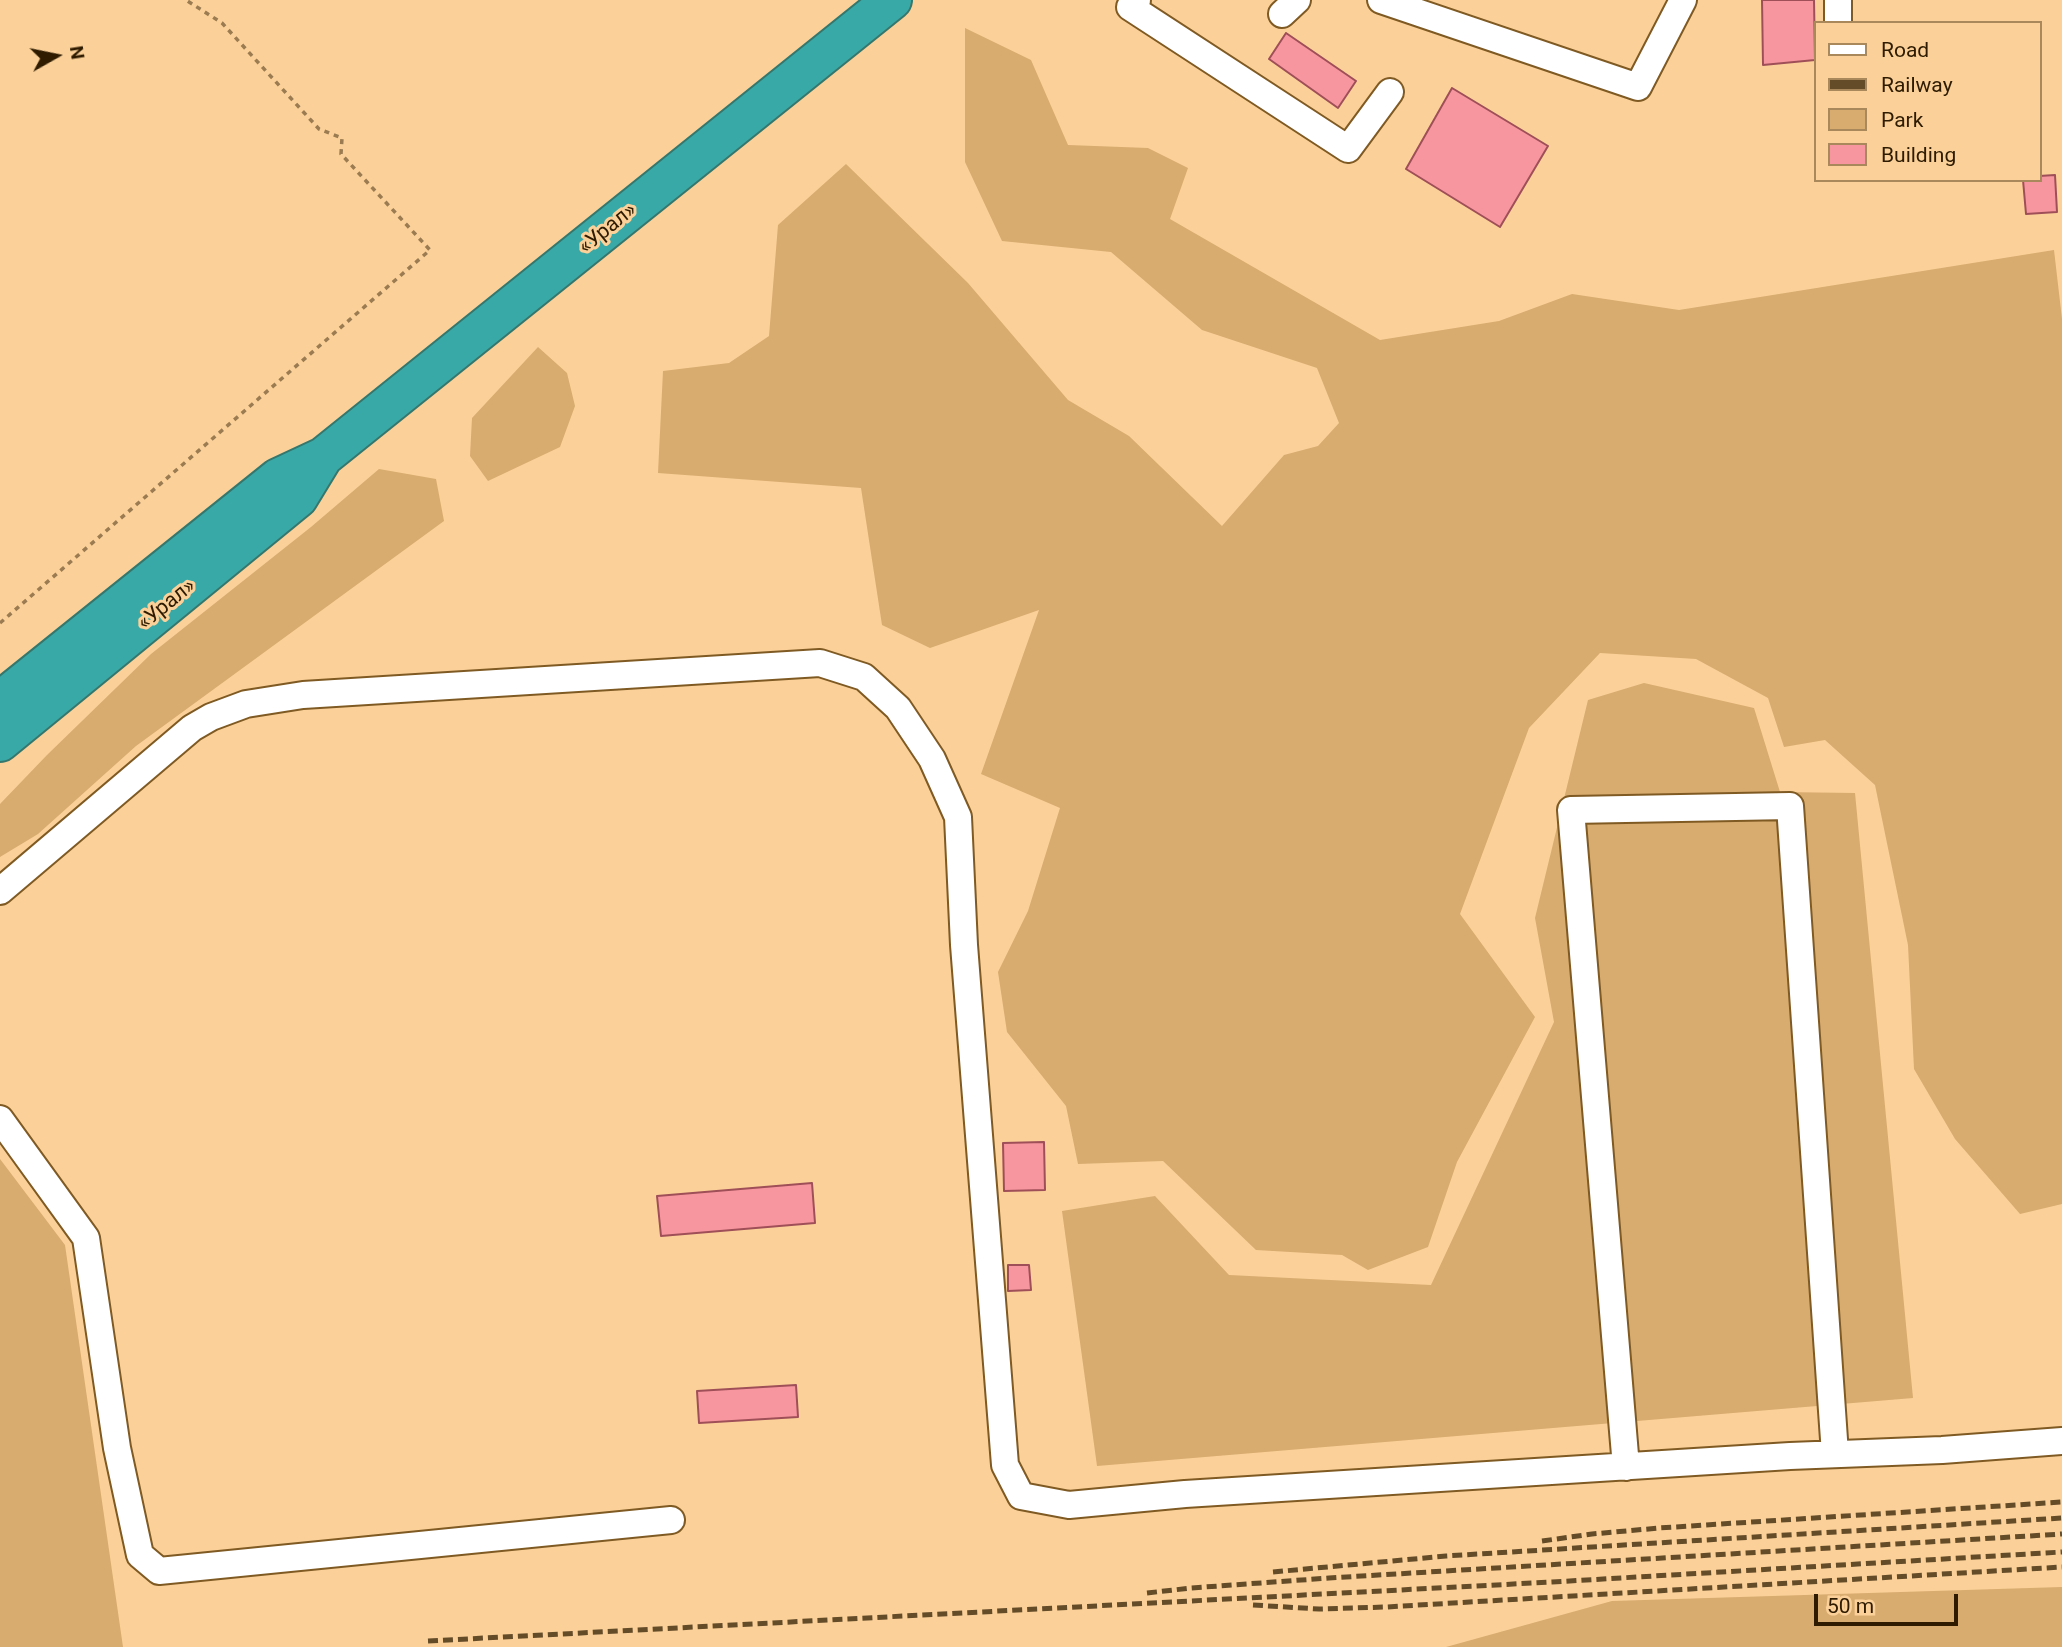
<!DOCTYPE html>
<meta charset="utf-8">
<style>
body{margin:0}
#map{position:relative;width:2062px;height:1647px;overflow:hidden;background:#fbd199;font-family:Roboto,sans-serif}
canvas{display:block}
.legend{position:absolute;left:1814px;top:21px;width:228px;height:161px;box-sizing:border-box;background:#fbd199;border:2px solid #a9885c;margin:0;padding:9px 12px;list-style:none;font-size:21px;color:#2e1b00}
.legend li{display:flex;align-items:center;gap:14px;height:35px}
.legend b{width:35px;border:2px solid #a9885c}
.north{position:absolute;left:21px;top:21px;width:70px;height:70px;-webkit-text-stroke:5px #fbd199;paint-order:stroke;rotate:81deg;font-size:19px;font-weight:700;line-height:28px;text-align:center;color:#2e1b00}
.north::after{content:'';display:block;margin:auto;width:24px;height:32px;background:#2e1b00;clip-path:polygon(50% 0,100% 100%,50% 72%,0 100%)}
.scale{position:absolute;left:1814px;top:1594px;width:144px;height:32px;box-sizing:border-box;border:4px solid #2e1b00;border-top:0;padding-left:9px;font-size:21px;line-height:24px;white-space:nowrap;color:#2e1b00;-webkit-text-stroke:5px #fbd199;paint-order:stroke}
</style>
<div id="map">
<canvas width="2062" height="1647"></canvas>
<ul class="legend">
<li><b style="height:9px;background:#fff"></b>Road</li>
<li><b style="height:9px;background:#654c29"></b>Railway</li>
<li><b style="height:19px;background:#d8ab6f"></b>Park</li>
<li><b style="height:19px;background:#f8969f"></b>Building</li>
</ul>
<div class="north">N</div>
<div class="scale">50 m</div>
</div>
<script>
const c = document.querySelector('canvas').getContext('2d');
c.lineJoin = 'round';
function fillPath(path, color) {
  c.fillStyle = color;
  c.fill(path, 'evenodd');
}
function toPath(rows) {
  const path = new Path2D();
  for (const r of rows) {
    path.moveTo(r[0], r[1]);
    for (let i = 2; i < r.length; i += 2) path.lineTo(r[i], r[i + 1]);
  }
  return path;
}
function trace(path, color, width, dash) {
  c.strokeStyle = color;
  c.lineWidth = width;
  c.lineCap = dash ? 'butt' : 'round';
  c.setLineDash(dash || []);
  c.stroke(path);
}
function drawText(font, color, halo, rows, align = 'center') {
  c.font = font + ' Roboto,sans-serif';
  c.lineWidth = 6;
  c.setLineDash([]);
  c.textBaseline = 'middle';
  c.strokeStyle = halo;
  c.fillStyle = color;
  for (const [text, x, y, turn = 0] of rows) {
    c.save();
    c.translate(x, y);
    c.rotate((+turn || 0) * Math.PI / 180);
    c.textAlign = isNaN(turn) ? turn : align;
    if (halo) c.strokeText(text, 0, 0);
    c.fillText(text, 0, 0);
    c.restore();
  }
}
const green = toPath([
 [965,28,1031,60,1068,145,1148,148,1188,168,1170,219,1380,340,1499,321,1572,294,1679,310,2054,250,2062,319,2062,1204,2020,1214,1955,1139,1914,1069,1908,945,1875,785,1825,740,1784,747,1768,698,1696,659,1600,653,1529,728,1460,914,1535,1017,1457,1162,1428,1247,1368,1270,1342,1255,1256,1250,1163,1161,1078,1164,1066,1106,1007,1032,998,972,1028,911,1060,808,981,774,1039,610,930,648,882,625,861,488,658,473,663,371,729,363,769,336,778,225,846,164,968,283,1068,400,1129,436,1222,526,1284,455,1318,446,1339,423,1317,368,1202,330,1111,252,1002,241,965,162],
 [538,347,567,373,575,406,560,447,488,481,470,456,472,418],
 [379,469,436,479,444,521,136,746,38,834,0,857,0,804,47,755,151,654,311,527],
 [1644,683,1754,708,1780,792,1855,793,1913,1398,1097,1466,1062,1211,1155,1196,1229,1275,1431,1285,1554,1022,1535,918,1588,700],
 [0,1159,65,1245,123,1647,0,1647],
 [2062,1587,2062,1647,1446,1647,1612,1601]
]);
const building = toPath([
 [1762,0,1814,0,1815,60,1763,65,1762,0],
 [1286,33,1356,81,1338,108,1269,59,1286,33],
 [1452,88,1548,146,1500,227,1406,169,1452,88],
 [2055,175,2057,212,2026,214,2023,180,2039,180,2039,176,2055,175],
 [1044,1142,1045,1190,1004,1191,1003,1143,1044,1142],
 [812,1183,815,1223,661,1236,657,1196,812,1183],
 [1008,1265,1029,1265,1031,1290,1008,1291,1008,1265],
 [796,1385,798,1417,699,1423,697,1391,796,1385]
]);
const path = toPath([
 [0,623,430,250,341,154,342,138,319,129,222,23,186,0]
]);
const minor = toPath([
 [1137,0,1130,7,1348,149,1390,92],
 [1381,0,1638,87,1683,0],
 [1838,0,1838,23],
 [1282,14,1297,0],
 [0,891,192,728,211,717,246,704,303,695,820,663,864,677,898,708,932,759,958,817,964,945,1005,1465,1021,1496,1069,1505,1185,1494,1790,1456,1942,1450,2062,1441],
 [0,1119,86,1238,117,1448,140,1555,159,1571,671,1520],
 [1626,1467,1571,810,1790,806,1835,1454]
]);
const highway = toPath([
 [0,701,278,478,323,457,892,0],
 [0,742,298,498,323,457]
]);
const rail = toPath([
 [1542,1541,1592,1534,1659,1528,2062,1502],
 [1273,1572,1446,1556,2062,1518],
 [1147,1593,1191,1588,1329,1578,2062,1534],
 [1253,1605,1319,1609,1386,1607,2062,1567],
 [428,1641,1552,1582,2062,1552]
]);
const streetNames = [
 ["«Урал»",608,229,-39],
 ["«Урал»",167,605,-39]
];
fillPath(green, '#d8ab6f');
fillPath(building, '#f8969f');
trace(building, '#9f4f58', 2);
trace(minor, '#7f5a23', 30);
trace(highway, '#35776d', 42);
trace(path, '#9b7b51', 3.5, [5, 5]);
trace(minor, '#fff', 26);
trace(highway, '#39a9a8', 38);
trace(rail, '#654c29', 5, [10, 5]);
drawText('21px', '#2e1b00', '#fbd199', streetNames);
</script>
